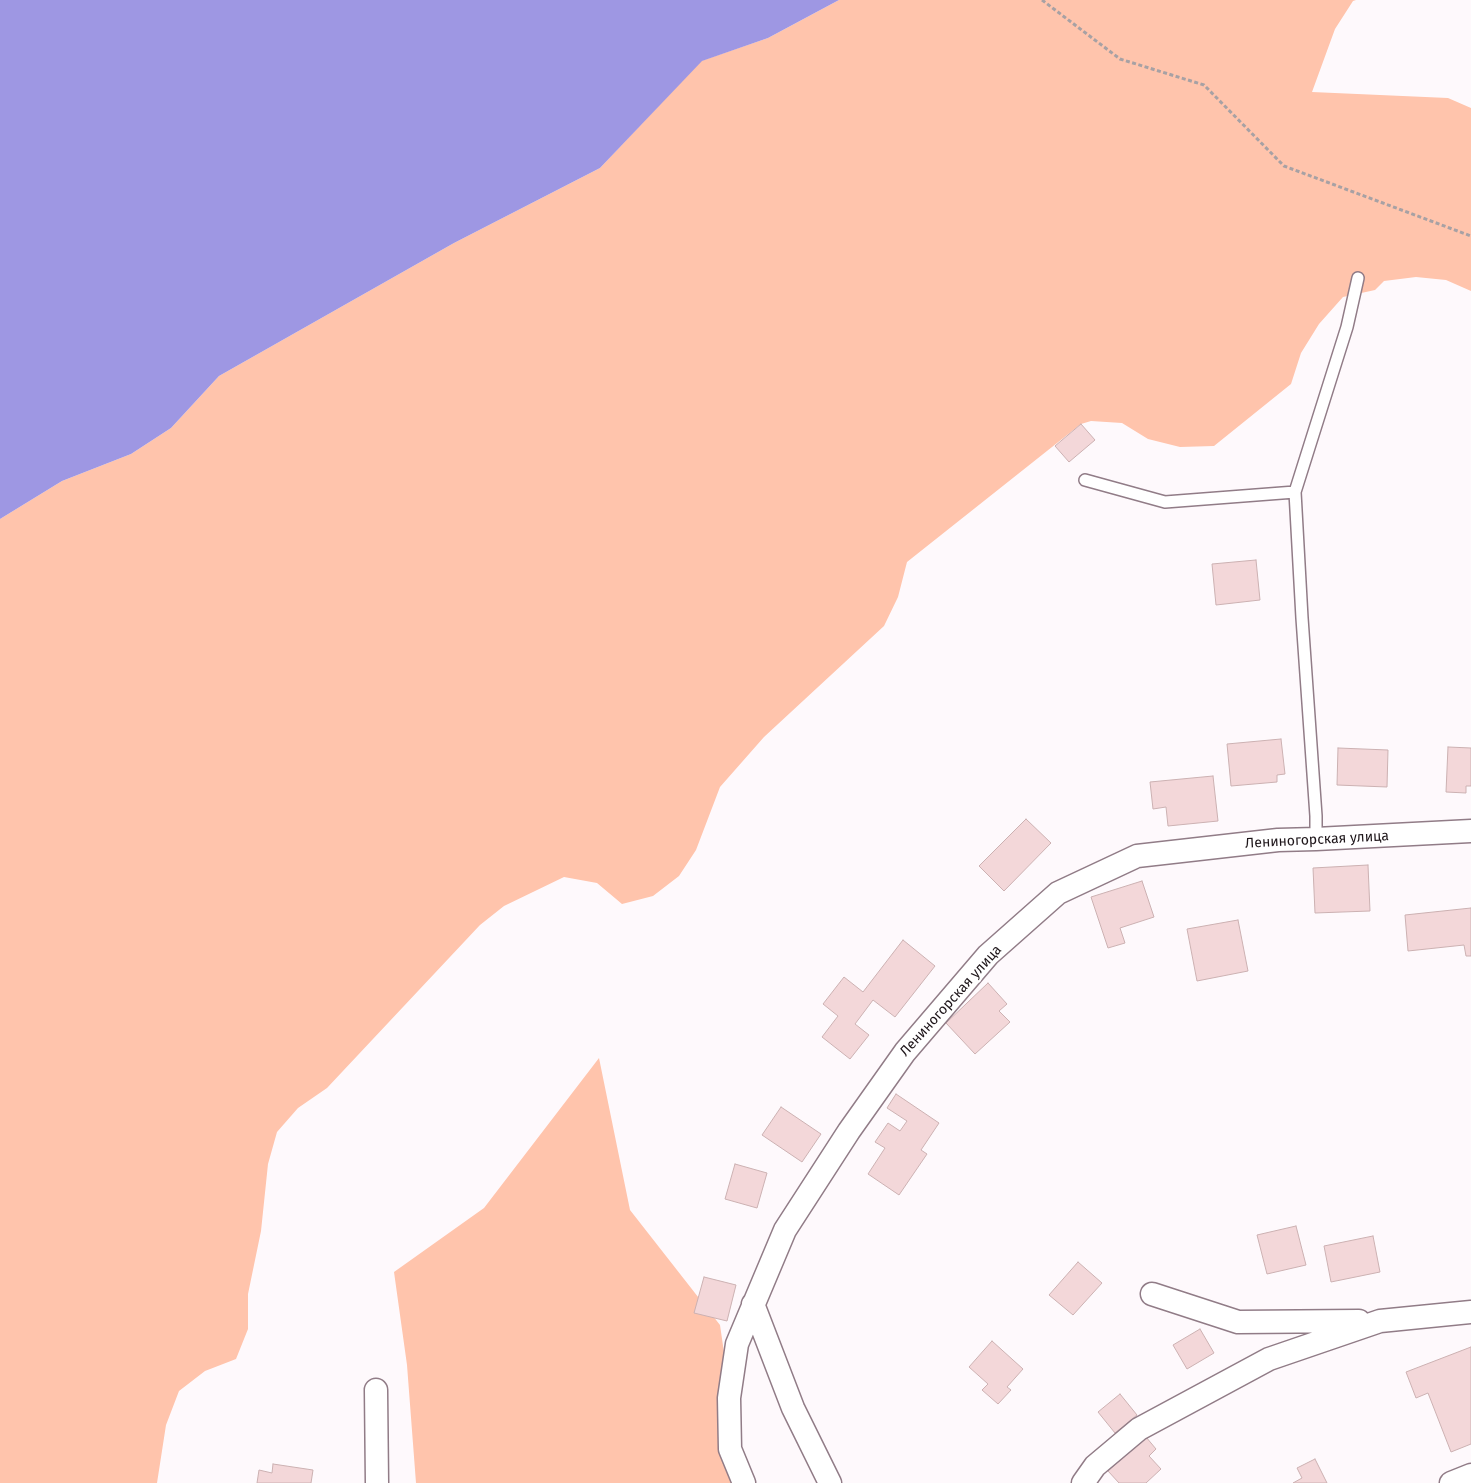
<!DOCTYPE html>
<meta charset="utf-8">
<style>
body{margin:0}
canvas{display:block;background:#fef9fc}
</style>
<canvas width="1471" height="1483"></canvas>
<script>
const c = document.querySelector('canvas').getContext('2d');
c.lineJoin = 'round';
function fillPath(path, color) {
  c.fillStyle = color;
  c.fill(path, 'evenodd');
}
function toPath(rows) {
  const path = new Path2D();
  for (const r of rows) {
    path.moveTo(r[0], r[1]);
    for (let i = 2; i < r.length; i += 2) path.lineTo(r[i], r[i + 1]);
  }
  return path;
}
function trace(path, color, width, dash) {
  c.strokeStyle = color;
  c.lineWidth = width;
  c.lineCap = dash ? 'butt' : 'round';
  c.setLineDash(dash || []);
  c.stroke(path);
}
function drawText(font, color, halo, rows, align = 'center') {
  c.font = font + ' "Fira Sans",sans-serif';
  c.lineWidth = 4;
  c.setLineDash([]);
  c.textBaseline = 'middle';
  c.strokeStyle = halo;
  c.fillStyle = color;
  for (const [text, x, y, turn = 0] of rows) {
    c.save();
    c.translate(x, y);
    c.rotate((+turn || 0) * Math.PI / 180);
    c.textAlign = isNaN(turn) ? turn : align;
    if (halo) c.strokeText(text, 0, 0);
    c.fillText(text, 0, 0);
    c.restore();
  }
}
const green = toPath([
 [839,0,1356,0,1353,1,1335,29,1312,92,1448,98,1471,108,1471,291,1446,280,1416,277,1384,281,1375,290,1343,297,1319,324,1301,353,1291,384,1214,446,1180,447,1148,439,1122,423,1091,421,1081,424,907,562,898,597,884,626,764,737,720,787,696,850,679,876,653,896,622,904,597,883,564,877,504,906,480,925,327,1088,298,1108,277,1132,268,1164,261,1231,248,1294,248,1329,236,1359,205,1371,179,1391,166,1425,157,1483,0,1483,0,519,62,481,131,454,171,428,219,376,454,243,600,168,701,61,768,38],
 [599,1058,630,1210,720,1325,743,1483,416,1483,407,1365,394,1272,484,1208]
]);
const water = toPath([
 [0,0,839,0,768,38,702,61,600,168,454,243,219,376,171,428,131,454,62,481,0,519]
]);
const building = toPath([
 [1081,424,1095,440,1069,462,1055,446,1081,424],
 [1256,560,1260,600,1216,605,1212,564,1256,560],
 [1281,739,1285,774,1277,775,1277,782,1231,786,1227,744,1281,739],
 [1448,747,1471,748,1471,786,1466,786,1466,793,1446,792,1448,747],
 [1338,748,1388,750,1387,787,1337,785,1338,748],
 [1213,776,1218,821,1168,826,1166,807,1153,809,1150,782,1213,776],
 [1026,819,1051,843,1004,891,979,866,1026,819],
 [1368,865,1370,911,1315,913,1313,868,1368,865],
 [1142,881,1154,917,1120,928,1125,943,1108,948,1091,897,1142,881],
 [1471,908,1471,956,1466,956,1464,945,1408,951,1405,915,1471,908],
 [1238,920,1248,971,1197,981,1187,929,1238,920],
 [903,940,935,966,895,1017,873,1000,855,1024,869,1035,850,1059,822,1037,838,1016,823,1004,844,977,863,992,903,940],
 [988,983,1007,1004,999,1011,1010,1022,975,1054,946,1023,988,983],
 [896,1094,939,1123,921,1150,927,1154,899,1195,868,1174,885,1148,875,1142,888,1123,900,1131,907,1121,887,1108,896,1094],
 [781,1107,821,1134,802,1162,762,1135,781,1107],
 [735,1164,767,1173,757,1208,725,1199,735,1164],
 [1296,1226,1306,1265,1267,1274,1257,1235,1296,1226],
 [1373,1236,1380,1272,1331,1282,1324,1246,1373,1236],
 [1078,1262,1102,1283,1073,1315,1049,1295,1078,1262],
 [704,1277,736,1285,727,1321,694,1313,704,1277],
 [1200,1329,1214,1353,1187,1369,1173,1345,1200,1329],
 [992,1341,1023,1369,1007,1387,1011,1390,998,1404,982,1390,988,1384,969,1367,992,1341],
 [1471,1347,1471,1444,1451,1452,1428,1393,1416,1398,1406,1372,1471,1347],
 [1120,1394,1137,1415,1115,1433,1098,1412,1120,1394],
 [1146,1437,1156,1449,1149,1456,1161,1469,1146,1483,1119,1483,1108,1471,1146,1437],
 [1315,1459,1327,1483,1293,1483,1302,1478,1297,1468,1315,1459],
 [273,1464,313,1470,311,1483,257,1483,259,1470,272,1473,273,1464]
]);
const path = toPath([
 [1042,0,1120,59,1204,85,1284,166,1471,236]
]);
const lane = toPath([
 [1085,480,1165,502,1295,492],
 [1316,839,1316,816,1302,618,1295,492,1347,327,1358,278]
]);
const street = toPath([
 [1152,1294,1238,1322,1359,1321],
 [753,1304,793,1408,830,1483],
 [376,1390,377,1483],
 [744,1483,730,1449,729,1398,737,1344,785,1230,849,1131,905,1052,988,955,1058,893,1137,856,1278,840,1316,839,1471,831],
 [1083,1483,1095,1466,1139,1429,1269,1359,1380,1321,1471,1312],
 [1451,1483,1471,1475]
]);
const streetNames = [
 ["Лениногорская улица",1317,840,-3],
 ["Лениногорская улица",951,1001,-48]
];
fillPath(green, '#ffc4ac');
fillPath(water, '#9e97e3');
fillPath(building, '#f3d7d9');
trace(building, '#ccb1b2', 1);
trace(lane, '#917c87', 14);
trace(street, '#917c87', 25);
trace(path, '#a7a1a4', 3, [4, 2.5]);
trace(lane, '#fff', 11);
trace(street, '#fff', 22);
drawText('14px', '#1d1519', '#fff', streetNames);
</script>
